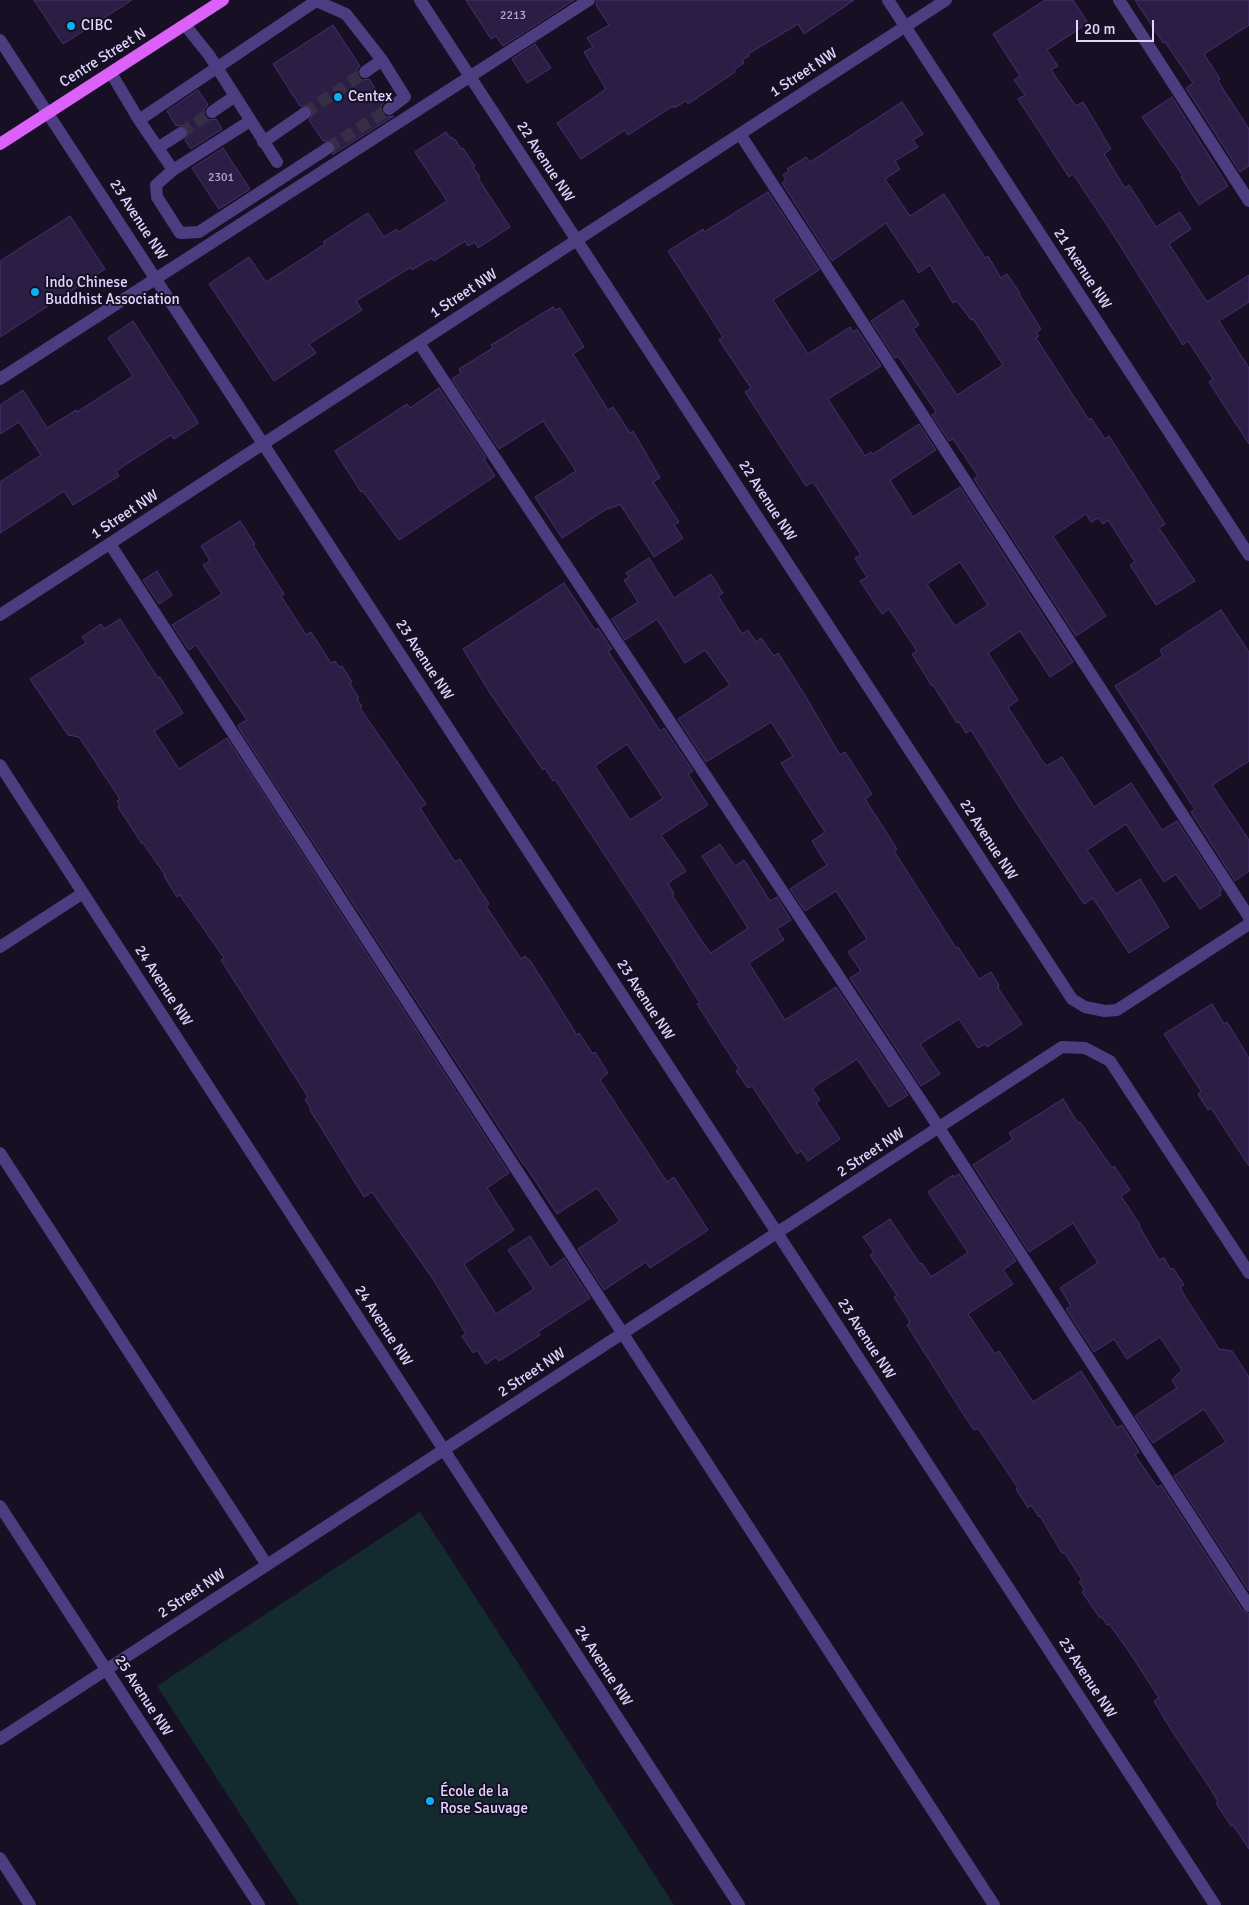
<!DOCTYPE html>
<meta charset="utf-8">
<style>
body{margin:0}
#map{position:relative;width:1249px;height:1905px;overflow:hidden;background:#171024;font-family:Signika,sans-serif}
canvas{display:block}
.scale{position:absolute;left:1076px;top:20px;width:78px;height:22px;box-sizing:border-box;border:2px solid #e1d5fd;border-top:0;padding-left:6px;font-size:15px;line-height:18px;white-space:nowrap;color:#e1d5fd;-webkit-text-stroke:4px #171024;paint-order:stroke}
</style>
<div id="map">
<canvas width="1249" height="1905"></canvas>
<div class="scale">20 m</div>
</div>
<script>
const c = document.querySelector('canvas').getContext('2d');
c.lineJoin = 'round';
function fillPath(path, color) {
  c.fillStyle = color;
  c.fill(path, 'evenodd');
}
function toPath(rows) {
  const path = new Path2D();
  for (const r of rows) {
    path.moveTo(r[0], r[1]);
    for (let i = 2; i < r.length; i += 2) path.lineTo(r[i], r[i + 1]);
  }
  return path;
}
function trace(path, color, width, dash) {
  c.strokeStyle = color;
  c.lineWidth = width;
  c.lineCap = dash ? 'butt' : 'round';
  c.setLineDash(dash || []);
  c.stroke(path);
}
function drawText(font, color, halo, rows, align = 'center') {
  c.font = font + ' Signika,sans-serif';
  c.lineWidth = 4;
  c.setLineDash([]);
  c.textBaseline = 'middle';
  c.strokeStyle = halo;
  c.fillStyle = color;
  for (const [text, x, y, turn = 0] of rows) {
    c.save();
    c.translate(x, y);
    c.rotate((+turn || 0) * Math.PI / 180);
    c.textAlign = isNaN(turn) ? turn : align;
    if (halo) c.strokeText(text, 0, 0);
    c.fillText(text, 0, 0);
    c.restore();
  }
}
const green = toPath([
 [420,1512,443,1547,674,1905,299,1905,157,1686]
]);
const building = toPath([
 [34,0,132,0,63,44,34,0],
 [466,0,574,0,503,46,496,36,491,39,466,0],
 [597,0,854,0,804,34,798,24,748,54,749,56,742,60,744,63,734,70,735,72,688,104,686,101,674,108,673,106,628,135,625,130,581,159,557,123,606,89,584,52,593,47,587,38,609,25,596,5,597,0],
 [1045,0,1073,0,1088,23,1047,50,1058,66,1051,70,1076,106,1083,102,1111,149,1104,154,1125,188,1129,185,1156,227,1180,212,1191,229,1169,244,1207,302,1249,275,1249,302,1219,321,1249,368,1249,444,1209,382,1213,379,1188,341,1183,345,1105,222,1073,174,1069,177,1018,99,1025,95,1014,80,1020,76,993,34,1045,0],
 [1135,0,1249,0,1249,25,1204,54,1220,79,1218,81,1249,129,1249,166,1240,172,1186,88,1193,83,1165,42,1163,43,1135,0],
 [333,25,360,66,357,69,358,76,362,80,369,79,384,102,381,106,382,113,386,117,394,116,332,155,335,151,335,144,331,141,323,141,309,120,312,116,312,109,308,106,300,106,273,64,333,25],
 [535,44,551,68,527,83,512,59,535,44],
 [198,90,208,105,204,109,205,116,209,120,216,119,222,129,191,149,185,140,189,133,188,128,181,125,176,126,167,111,198,90],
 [1172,97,1228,186,1199,205,1181,177,1183,176,1142,117,1172,97],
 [902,102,923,134,913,140,918,147,895,161,900,169,885,179,910,216,944,194,985,258,988,256,1001,278,1007,274,1020,293,1019,294,1041,329,1036,333,1039,336,1036,338,1089,420,1091,418,1105,439,1109,436,1165,524,1159,528,1195,581,1156,605,1130,565,1135,562,1108,520,1103,524,1098,518,1091,522,1086,514,1053,536,1106,616,1076,636,974,479,978,476,953,439,949,441,932,415,936,413,935,410,898,356,895,358,871,321,903,300,919,325,913,329,957,395,1003,365,973,319,971,320,957,301,953,303,930,265,919,273,886,223,832,261,782,183,786,180,783,175,789,171,787,169,806,157,810,162,902,102],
 [446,132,450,138,452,137,453,140,455,139,461,149,463,148,475,166,473,167,480,177,478,178,510,227,478,248,475,242,468,246,465,241,434,261,432,258,412,270,411,267,356,301,362,310,309,344,316,353,274,381,209,284,249,257,266,282,325,244,323,242,368,213,384,237,396,229,399,232,447,201,415,152,446,132],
 [223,148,250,189,219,209,192,168,223,148],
 [768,192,819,270,773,300,808,354,850,327,853,332,857,329,881,366,828,399,865,456,871,452,873,454,919,424,936,450,890,480,913,517,960,487,1073,662,1050,677,1020,631,988,653,1018,700,1008,707,1043,762,1047,766,1062,757,1094,807,1131,783,1162,830,1177,821,1222,890,1219,891,1221,895,1200,909,1176,874,1164,882,1126,824,1087,850,1116,894,1140,879,1169,927,1129,953,1093,898,1084,904,1021,810,971,730,966,733,959,722,957,723,933,685,932,686,912,654,917,651,889,609,882,614,860,581,867,577,855,558,861,555,813,482,806,486,745,392,751,388,719,340,723,337,668,251,703,229,704,232,768,192],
 [960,562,988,605,955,626,927,584,960,562],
 [70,216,105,269,0,337,0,261,70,216],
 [553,307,555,310,560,308,584,347,573,354,608,410,613,407,630,433,633,431,660,478,653,482,679,522,674,525,683,538,654,557,620,504,615,507,614,506,609,509,608,508,562,538,535,497,576,471,543,421,499,449,452,379,461,373,459,369,493,348,491,345,553,307],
 [133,321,198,422,197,424,174,439,171,435,116,471,119,476,73,505,64,491,0,533,0,482,41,455,19,422,0,434,0,405,23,390,47,428,76,410,77,412,133,376,108,338,133,321],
 [439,388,486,458,484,459,495,476,399,540,363,491,361,492,335,451,407,404,410,408,439,388],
 [240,521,255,544,253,545,284,594,281,596,306,635,311,632,331,663,335,661,339,667,342,666,352,682,350,684,359,698,357,700,362,706,360,708,426,804,420,808,455,862,460,859,489,904,486,906,521,959,525,956,531,962,577,1035,579,1033,593,1054,595,1052,608,1073,600,1080,667,1182,674,1177,708,1230,650,1268,646,1262,604,1290,578,1249,620,1221,597,1188,557,1214,524,1164,523,1164,240,730,238,725,247,720,196,645,189,650,172,625,222,594,203,565,210,561,201,546,240,521],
 [649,558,674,598,711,574,723,593,718,596,742,634,748,630,756,642,761,638,774,656,778,653,806,697,840,755,845,752,872,794,865,799,897,849,894,851,956,948,958,947,979,979,991,972,999,985,998,988,1022,1024,987,1047,985,1044,978,1048,959,1019,920,1044,940,1074,921,1086,850,978,861,971,848,952,867,939,836,891,805,911,790,889,827,865,812,841,825,832,781,763,793,756,771,722,706,762,678,719,730,685,705,650,685,663,657,619,625,640,612,619,638,602,624,580,629,577,626,573,649,558],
 [157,571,172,595,159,604,143,580,157,571],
 [564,583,595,630,598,628,612,649,608,651,660,731,664,728,693,771,688,774,708,805,661,835,686,871,668,883,674,894,672,895,703,943,711,953,748,928,702,856,720,844,735,866,744,860,770,901,777,897,791,920,777,929,784,940,749,963,785,1020,836,987,908,1095,889,1107,857,1059,817,1085,812,1089,820,1100,816,1103,840,1139,808,1161,801,1151,797,1154,752,1086,748,1088,736,1071,739,1069,697,1004,700,1003,654,930,560,787,555,780,553,781,545,768,543,770,490,693,463,649,564,583],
 [627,744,663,798,630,820,595,766,627,744],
 [1221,610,1249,652,1249,761,1212,785,1249,840,1249,871,1235,881,1191,812,1195,809,1192,805,1115,686,1163,656,1160,650,1221,610],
 [120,619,158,678,160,677,183,713,154,731,179,769,227,738,509,1173,487,1188,514,1230,464,1264,496,1314,534,1289,508,1250,530,1236,550,1268,564,1258,590,1298,538,1332,540,1335,499,1361,496,1357,486,1364,477,1350,473,1353,462,1336,466,1334,433,1279,372,1192,364,1197,310,1110,311,1109,305,1099,308,1097,221,960,224,958,180,895,177,897,164,876,165,875,143,843,142,844,118,807,120,806,117,801,120,799,79,737,68,735,30,679,86,643,82,637,101,624,104,629,120,619],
 [1212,1004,1224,1024,1227,1022,1249,1058,1249,1166,1211,1108,1208,1110,1198,1094,1201,1091,1164,1034,1212,1004],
 [1063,1099,1078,1123,1080,1122,1112,1168,1114,1166,1130,1190,1121,1196,1140,1225,1139,1226,1159,1260,1164,1258,1171,1270,1173,1268,1184,1285,1180,1287,1184,1295,1219,1349,1232,1351,1249,1377,1249,1591,1174,1476,1226,1442,1204,1409,1153,1443,1135,1416,1177,1388,1172,1380,1182,1370,1160,1337,1127,1359,1114,1339,1094,1352,1066,1309,1071,1306,1060,1288,1098,1263,1073,1223,1029,1252,973,1165,1013,1139,1009,1133,1063,1099],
 [959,1174,1016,1261,1003,1270,1013,1284,968,1314,995,1354,999,1351,1033,1402,1081,1371,1117,1428,1122,1425,1139,1452,1135,1455,1157,1487,1161,1485,1242,1610,1249,1614,1249,1849,1233,1825,1231,1826,1216,1803,1218,1802,1210,1788,1172,1731,1154,1701,1159,1698,1128,1650,1109,1624,1107,1625,1102,1617,1100,1618,1082,1592,1085,1590,1079,1582,1082,1580,1065,1553,1062,1553,1040,1516,1039,1517,1031,1505,1028,1508,1016,1489,1018,1488,978,1428,974,1430,960,1409,907,1325,910,1322,894,1297,897,1295,870,1255,874,1252,863,1237,890,1219,920,1264,922,1263,931,1277,968,1253,928,1192,953,1175,954,1177,959,1174]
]);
const minorTunnel = toPath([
 [305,113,365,72],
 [181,133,212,112],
 [328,148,389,109]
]);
const minor = toPath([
 [314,0,346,14,382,60,405,97,389,109],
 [420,0,1072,999,1085,1007,1105,1011,1117,1010,1249,924],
 [888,0,1249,555],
 [1119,0,1249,201],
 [185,25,209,55,277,162],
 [0,40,1215,1905],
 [365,72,382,60],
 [111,73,139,120,316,1],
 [212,112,235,96],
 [139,120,173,170,250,121],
 [740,134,1249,917],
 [263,142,305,113],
 [159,147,181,133],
 [173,170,156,185,157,197,180,233,199,232,328,148],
 [419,343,928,1111,1249,1606],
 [0,379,589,0],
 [110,544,994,1905],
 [0,615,946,0],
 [0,765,739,1905],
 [0,947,83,893],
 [0,1153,267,1565],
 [0,1506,259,1905],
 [0,1739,1062,1047,1085,1048,1110,1061,1249,1273],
 [0,1858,30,1905]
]);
const major = toPath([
 [0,144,223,0]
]);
const markers = [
 [71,26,5,"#0bb0f2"],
 [338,97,5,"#0bb0f2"],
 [35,292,5,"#0bb0f2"],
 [430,1801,5,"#0bb0f2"]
];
const numberNames = [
 ["2213",513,16],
 ["2301",221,178]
];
const poiNames = [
 ["CIBC",81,26],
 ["Centex",348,97],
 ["Indo Chinese",45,283],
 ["Buddhist Association",45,300],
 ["École de la",440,1792],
 ["Rose Sauvage",440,1809]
];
const streetNames = [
 ["Centre Street N",103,58,-32],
 ["1 Street NW",804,73,-33],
 ["22 Avenue NW",545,162,57],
 ["23 Avenue NW",138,220,57],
 ["21 Avenue NW",1082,269,57],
 ["1 Street NW",464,294,-33],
 ["22 Avenue NW",767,501,57],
 ["1 Street NW",125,515,-33],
 ["23 Avenue NW",424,660,57],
 ["22 Avenue NW",988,840,57],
 ["24 Avenue NW",163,986,57],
 ["23 Avenue NW",645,1000,57],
 ["2 Street NW",871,1153,-33],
 ["24 Avenue NW",383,1326,57],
 ["23 Avenue NW",866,1339,57],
 ["2 Street NW",532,1373,-33],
 ["2 Street NW",192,1594,-33],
 ["24 Avenue NW",603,1666,57],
 ["23 Avenue NW",1087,1678,57],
 ["25 Avenue NW",143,1696,57]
];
fillPath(green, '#132a2e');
fillPath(building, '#2c1d44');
trace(building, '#48306f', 1);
trace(minorTunnel, '#352e45', 12, [12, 6]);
trace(minor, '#4c3d81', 12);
trace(major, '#db61f8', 12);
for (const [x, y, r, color] of markers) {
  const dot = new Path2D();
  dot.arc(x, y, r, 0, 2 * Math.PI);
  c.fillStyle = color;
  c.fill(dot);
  trace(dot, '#171024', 2);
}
drawText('12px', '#b4a7cf', null, numberNames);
drawText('15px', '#e1d5fd', '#171024', poiNames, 'left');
drawText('15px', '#e1d5fd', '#171024', streetNames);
</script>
